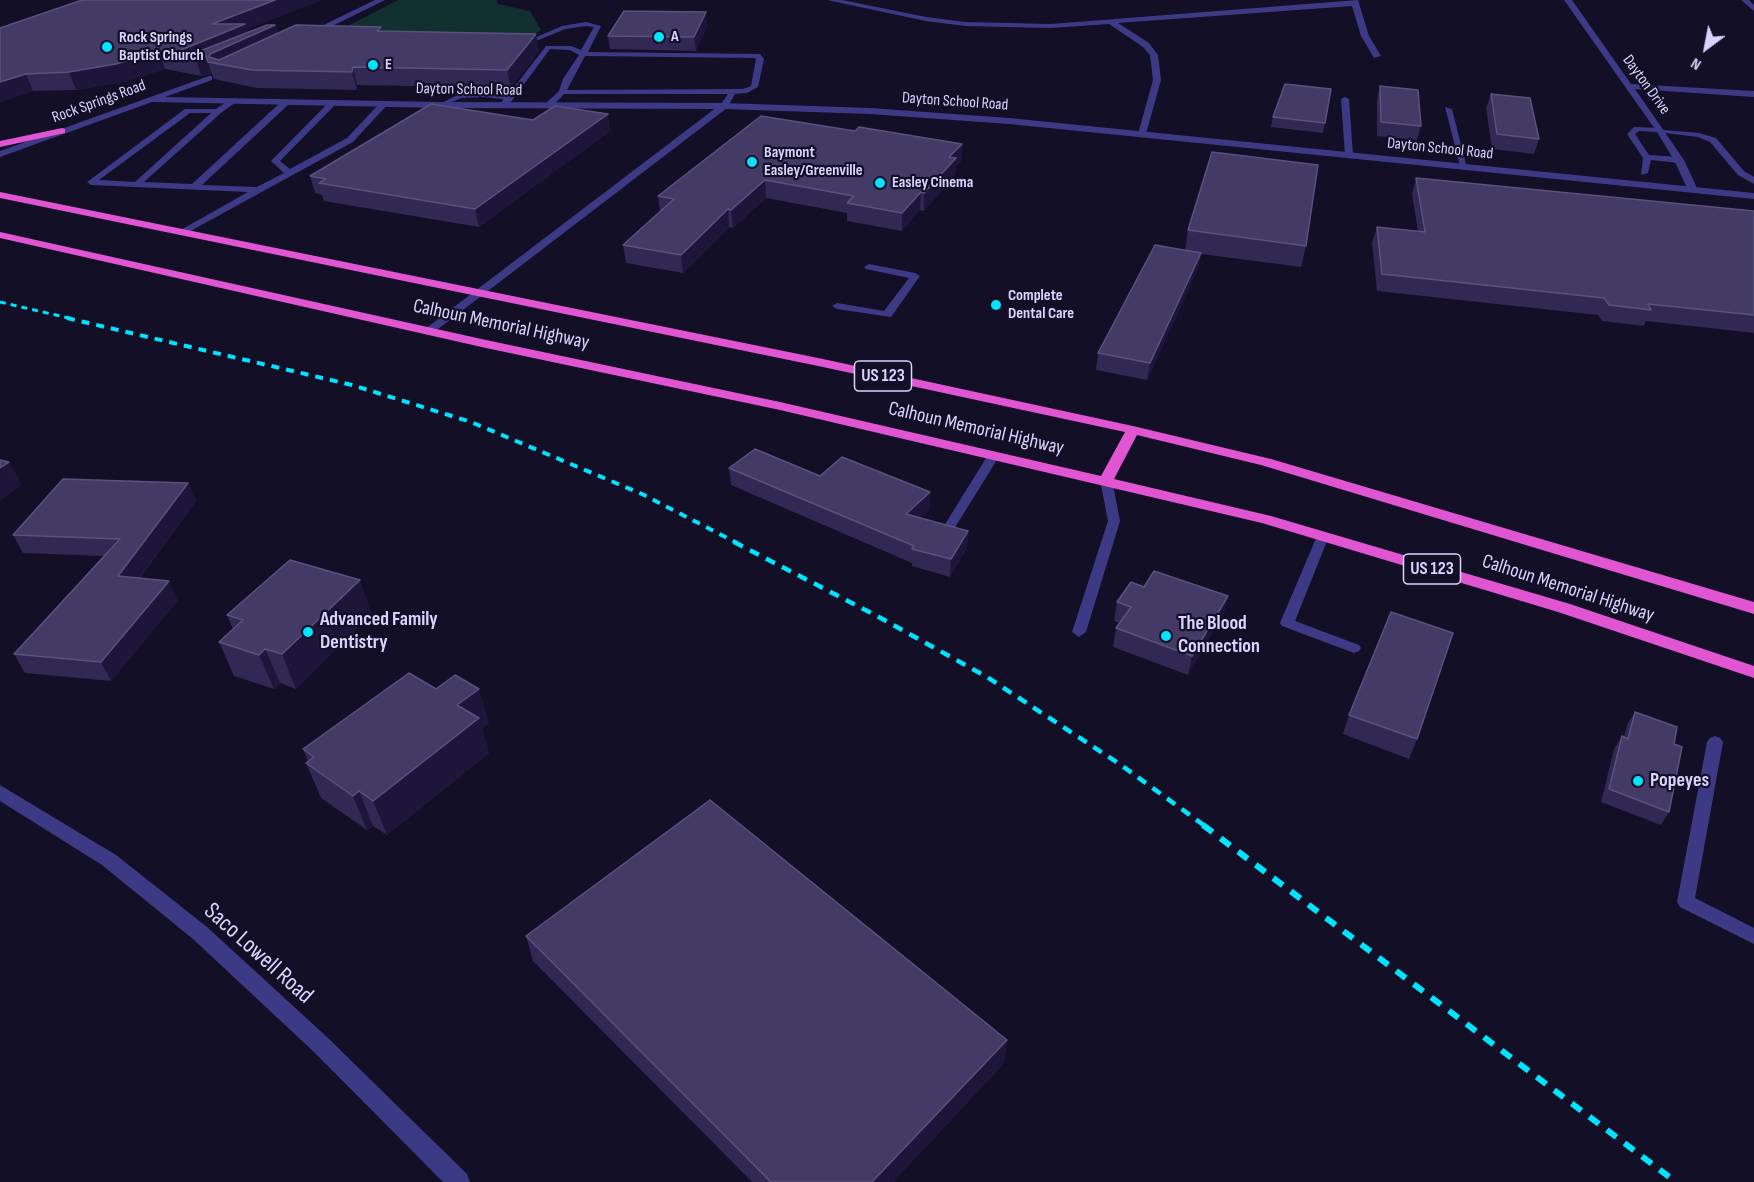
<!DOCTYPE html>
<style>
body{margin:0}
#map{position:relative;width:1754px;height:1182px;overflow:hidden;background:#130f26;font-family:"Sofia Sans Condensed",sans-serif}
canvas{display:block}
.north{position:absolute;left:1676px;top:18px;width:60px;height:60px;-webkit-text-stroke:4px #130f26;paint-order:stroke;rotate:212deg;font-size:16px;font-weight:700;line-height:24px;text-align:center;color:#d9d4ff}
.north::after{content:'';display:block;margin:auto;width:21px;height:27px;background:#d9d4ff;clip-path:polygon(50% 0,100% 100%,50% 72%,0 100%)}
</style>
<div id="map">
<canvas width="1754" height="1182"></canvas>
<div class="north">N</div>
</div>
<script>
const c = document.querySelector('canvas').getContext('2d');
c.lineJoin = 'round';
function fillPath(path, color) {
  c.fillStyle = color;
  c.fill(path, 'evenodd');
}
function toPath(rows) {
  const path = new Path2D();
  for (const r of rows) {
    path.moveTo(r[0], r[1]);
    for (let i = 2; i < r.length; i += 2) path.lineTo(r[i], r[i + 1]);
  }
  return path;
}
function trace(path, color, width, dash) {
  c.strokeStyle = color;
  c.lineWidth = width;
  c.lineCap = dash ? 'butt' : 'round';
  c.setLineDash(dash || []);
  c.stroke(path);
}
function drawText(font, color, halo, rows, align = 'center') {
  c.font = font + ' "Sofia Sans Condensed",sans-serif';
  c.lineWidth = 4.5;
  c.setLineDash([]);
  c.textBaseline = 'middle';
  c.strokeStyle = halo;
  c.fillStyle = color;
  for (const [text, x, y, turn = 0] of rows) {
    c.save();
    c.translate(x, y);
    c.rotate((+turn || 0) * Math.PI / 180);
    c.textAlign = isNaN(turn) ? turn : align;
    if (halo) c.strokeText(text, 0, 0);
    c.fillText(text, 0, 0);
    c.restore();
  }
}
const green = toPath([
 [398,0,496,0,498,4,530,11,541,30,526,39,340,30]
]);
const service = toPath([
 [586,22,601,26,588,52,760,54,764,59,758,87,747,93,735,94,727,108,433,333,425,333,425,329,721,104,728,94,564,94,551,108,545,108,545,104,559,91,563,79,579,55,570,50,550,49,508,106,501,104,503,99,483,97,461,98,441,107,437,105,460,94,508,95,546,46,571,46,581,50,594,27,586,26,565,29,529,44,525,44,525,42,562,26,586,22],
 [585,56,755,58,756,59,751,86,743,89,567,90,585,56],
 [1345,97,1349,99,1353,155,1349,157,1345,155,1341,99,1345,97],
 [229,100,236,102,221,113,144,182,192,184,282,101,288,101,288,105,202,185,257,187,284,173,271,161,330,101,337,103,280,161,290,169,347,138,381,102,388,104,353,142,185,234,177,232,248,192,91,185,87,182,185,109,216,109,229,100],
 [190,113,211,113,135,182,99,180,190,113],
 [1445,107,1452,109,1467,168,1460,166,1445,107],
 [1634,127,1660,128,1664,130,1699,133,1716,138,1744,171,1754,177,1754,184,1738,175,1710,142,1698,137,1657,132,1639,131,1635,134,1649,155,1679,157,1683,160,1679,163,1651,160,1648,173,1641,175,1643,158,1627,134,1634,127],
 [869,264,915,273,920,276,891,317,837,309,832,306,837,303,884,311,909,278,866,269,864,267,869,264],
 [994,451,1000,455,954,529,948,533,943,532,942,529,988,455,994,451],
 [1106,476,1112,480,1120,521,1086,632,1079,637,1072,632,1108,521,1100,480,1106,476],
 [1323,532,1329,536,1295,621,1359,645,1361,648,1359,651,1354,653,1282,626,1280,623,1317,536,1323,532],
 [1715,736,1720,738,1723,742,1695,898,1754,928,1754,944,1680,907,1677,902,1707,742,1710,738,1715,736]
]);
const minor = toPath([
 [827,0,842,0,926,17,965,22,1051,24,1358,0,1369,36,1381,56,1374,58,1361,36,1352,6,1118,23,1149,43,1158,55,1161,80,1146,134,1142,137,1138,134,1153,80,1150,55,1143,47,1109,24,1051,28,965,26,926,21,827,0],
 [1564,0,1572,0,1631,84,1754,91,1754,97,1635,89,1684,160,1698,190,1696,192,1688,190,1674,160,1657,132,1564,0],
 [1741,0,1749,0,1754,5,1754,11,1741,0]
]);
const tertiary = toPath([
 [375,0,385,0,312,36,305,34,375,0],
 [209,76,212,76,212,80,165,97,441,102,724,103,870,108,1009,118,1754,193,1754,199,1009,124,870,114,724,109,441,108,152,102,0,157,0,151,209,76],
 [0,785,116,855,207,927,328,1038,467,1174,470,1182,443,1182,314,1052,193,939,102,865,0,801,0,785]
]);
const trunk = toPath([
 [62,128,65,129,65,133,0,147,0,141,62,128],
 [0,192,823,359,1133,426,1271,459,1754,602,1754,614,1261,465,1137,435,1114,479,1271,516,1570,604,1754,666,1754,678,1558,612,1262,523,780,410,486,348,0,238,0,232,486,340,780,402,1101,476,1125,432,823,367,0,198,0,192]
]);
const railFar3 = toPath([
 [0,302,73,319]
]);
const railFar2 = toPath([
 [67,318,352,385,471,422,642,494,737,543]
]);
const railFar1 = toPath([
 [734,542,877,616,987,677,1121,765,1205,826]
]);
const rail = toPath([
 [1203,825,1676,1182]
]);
const wall = toPath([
 [82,0,322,0,246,29,247,32,275,25,278,33,381,27,382,31,539,51,511,88,357,85,357,90,257,88,214,79,212,74,201,76,165,69,123,82,76,90,33,91,0,102],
 [707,25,696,51,610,49,608,36],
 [1380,86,1421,126,1417,140,1377,136,1377,100],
 [1491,94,1539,139,1534,154,1492,149,1486,108],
 [1273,117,1325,123,1323,133,1271,127],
 [533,120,610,131,479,227,324,201,322,195,315,193,310,176],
 [855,131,962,144,961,161,956,166,955,175,924,211,920,210,902,231,847,221,847,213,766,198,733,228,729,227,683,273,626,263,623,245,660,212,658,196],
 [1416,178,1754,211,1754,333,1646,321,1644,326,1602,321,1598,315,1377,291,1372,243,1377,227,1418,231,1412,194],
 [1188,230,1306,246,1301,267,1201,254,1198,269,1147,380,1096,370,1098,353,1185,250],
 [729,468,820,476,930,492,929,510,920,518,968,531,967,548,950,577,912,566,912,563,731,485],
 [188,483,196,501,140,578,178,600,111,681,25,673,14,654,104,556,23,553,13,535],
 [1144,587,1228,596,1223,615,1188,675,1113,647,1116,628,1120,623,1114,621,1117,602],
 [372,614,296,689,280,683,274,689,234,676,219,642,233,629,227,615],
 [1635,712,1674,744,1669,812,1661,825,1601,802,1614,749,1622,736,1624,737,1627,725],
 [1349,715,1417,739,1409,759,1343,734],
 [489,723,482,729,489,753,387,835,373,826,367,830,321,798,306,763,308,761,303,749],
 [526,936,1007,1040,1004,1063,893,1182,752,1182,533,961]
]);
const shadedWall = toPath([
 [275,0,322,0,246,29,249,37,275,25,280,41,228,65,207,59,212,74,201,76,196,59,183,56,181,50,212,24],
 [706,12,707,25,696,51,694,37],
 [536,34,539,51,511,88,507,70],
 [159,51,165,69,123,82,76,90,69,72],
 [353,67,357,85,357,90,352,72],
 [26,74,33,91,0,102,0,82],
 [608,114,610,131,479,227,475,209],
 [962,144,961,161,956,166,955,175,924,211,924,193,949,157],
 [765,180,766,198,733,228,731,210],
 [921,192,920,210,902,231,902,213],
 [728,209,729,227,683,273,681,255],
 [1201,253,1198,269,1147,380,1150,363],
 [9,462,22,485,0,501,0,468],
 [188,483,196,501,127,595,118,576],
 [930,492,929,510,905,532,906,514],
 [968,531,967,548,950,577,951,559],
 [360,580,372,614,296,689,282,654],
 [169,581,178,600,111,681,101,662],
 [1228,596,1223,615,1188,675,1192,656],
 [265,649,280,683,274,689,259,655],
 [479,689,489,723,482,729,489,753,387,835,373,801,457,705],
 [359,791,373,826,367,830,353,796],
 [1007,1040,1004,1063,893,1182,872,1182]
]);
const building = toPath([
 [82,0,275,0,212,24,245,24,181,50,183,53,190,55,267,25,275,25,210,54,209,57,219,60,296,25,381,27,377,31,536,34,507,70,353,67,352,72,252,70,208,62,206,56,196,59,159,51,116,64,69,72,26,74,0,82,0,28,82,0],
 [624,11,706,12,694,37,608,36,624,11],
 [1285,84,1331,89,1325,123,1273,117,1285,84],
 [1380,86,1418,90,1421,126,1381,122,1380,86],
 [1491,94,1530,98,1539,139,1497,134,1491,94],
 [431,104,533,120,555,106,608,114,475,209,319,183,326,179,310,176,431,104],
 [761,116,855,131,859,127,962,144,949,157,956,158,924,193,921,192,902,213,847,203,854,196,765,180,731,210,728,209,681,255,623,245,674,199,658,196,761,116],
 [1212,152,1318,165,1306,246,1188,230,1212,152],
 [1416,178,1754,211,1754,315,1648,304,1651,310,1609,305,1604,298,1382,274,1377,227,1425,232,1416,178],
 [1155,245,1201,253,1150,363,1098,353,1155,245],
 [755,449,820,476,842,457,930,492,906,514,968,531,951,559,912,549,914,546,729,468,755,449],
 [0,460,9,462,0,468,0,460],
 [63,479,188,483,118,576,169,581,101,662,14,654,120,539,13,535,63,479],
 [290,560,360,580,282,654,265,649,259,655,219,642,243,620,227,615,290,560],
 [1154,571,1228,596,1192,656,1116,628,1131,607,1117,602,1131,582,1144,587,1154,571],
 [1391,612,1453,633,1417,739,1349,715,1391,612],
 [409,673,436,689,455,675,479,689,457,705,479,718,373,801,359,791,353,796,306,763,314,757,303,749,409,673],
 [1635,712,1677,727,1674,744,1682,747,1669,812,1609,789,1622,736,1628,739,1635,712],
 [710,800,1007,1040,872,1182,771,1182,526,936,710,800]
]);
const markers = [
 [659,37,6,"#00e5ff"],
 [107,47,6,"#00e5ff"],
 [373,65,6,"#00e5ff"],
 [752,162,6,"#00e5ff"],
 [880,183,6,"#00e5ff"],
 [996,305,6,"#00e5ff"],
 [308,632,6,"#00e5ff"],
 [1166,636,6,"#00e5ff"],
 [1638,781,6,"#00e5ff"]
];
const farPoinames = [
 ["A",671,37],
 ["Rock Springs",119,38],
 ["Baptist Church",119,56],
 ["E",385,65],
 ["Baymont",764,153],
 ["Easley/Greenville",764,171],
 ["Easley Cinema",892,183],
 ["Complete",1008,296],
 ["Dental Care",1008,314]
];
const farStreetnames = [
 ["Dayton Drive",1646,85,54],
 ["Dayton School Road",469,90,1],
 ["Rock Springs Road",99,102,-20],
 ["Dayton School Road",955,102,4],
 ["Dayton School Road",1440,149,6]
];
const shields = [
 [883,376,57],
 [1432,569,57]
];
const shieldNames = [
 ["US 123",883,376],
 ["US 123",1432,569]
];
const streetNames = [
 ["Calhoun Memorial Highway",501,325,12],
 ["Calhoun Memorial Highway",976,429,13],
 ["Calhoun Memorial Highway",1568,589,18]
];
const poiNames = [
 ["Advanced Family",320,620],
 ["Dentistry",320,643],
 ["The Blood",1178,624],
 ["Connection",1178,647],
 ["Popeyes",1650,781]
];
const nearStreetnames = [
 ["Saco Lowell Road",258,954,42]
];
fillPath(green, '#12302f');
fillPath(service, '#3d3a85');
fillPath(minor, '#3d3a85');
fillPath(tertiary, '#3d3a85');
fillPath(trunk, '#e055d1');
trace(railFar3, '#00e5ff', 3, [6, 5]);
trace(railFar2, '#00e5ff', 4, [8, 7]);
trace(railFar1, '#00e5ff', 4.5, [10, 8]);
trace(rail, '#00e5ff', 6, [12, 10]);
fillPath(wall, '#312854');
fillPath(shadedWall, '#1d163a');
fillPath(building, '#433a66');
trace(building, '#5a527e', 1.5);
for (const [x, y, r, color] of markers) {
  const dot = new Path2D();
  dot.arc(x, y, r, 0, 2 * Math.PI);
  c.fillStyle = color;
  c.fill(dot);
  trace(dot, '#130f26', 2);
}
drawText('bold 16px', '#d9d4ff', '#130f26', farPoinames, 'left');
drawText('16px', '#d9d4ff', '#130f26', farStreetnames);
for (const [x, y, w] of shields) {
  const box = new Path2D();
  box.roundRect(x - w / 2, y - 15, w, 30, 4.5);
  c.fillStyle = '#130f26';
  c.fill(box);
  trace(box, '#d9d4ff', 1.5);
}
drawText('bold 18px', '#d9d4ff', null, shieldNames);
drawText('20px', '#d9d4ff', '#130f26', streetNames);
drawText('bold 20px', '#d9d4ff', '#130f26', poiNames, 'left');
drawText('24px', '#d9d4ff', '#130f26', nearStreetnames);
</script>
